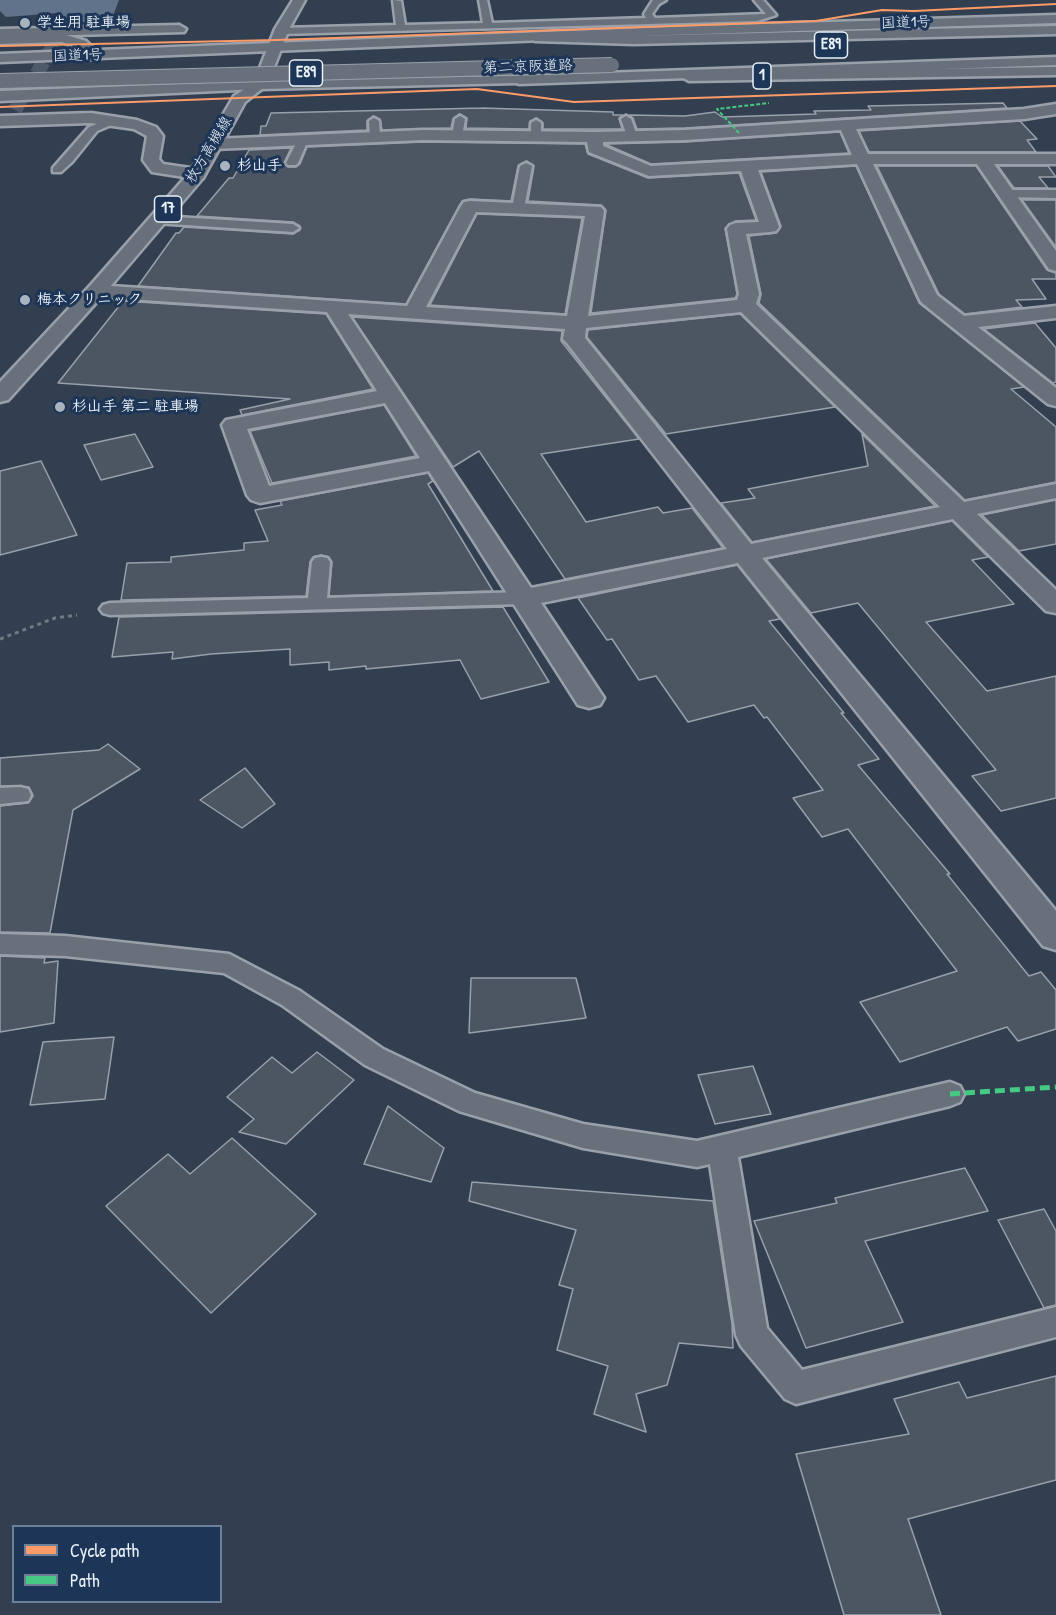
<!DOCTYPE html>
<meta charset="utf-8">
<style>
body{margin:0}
#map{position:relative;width:1056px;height:1615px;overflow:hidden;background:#323f50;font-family:"Patrick Hand",sans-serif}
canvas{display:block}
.legend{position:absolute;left:12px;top:1525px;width:210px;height:78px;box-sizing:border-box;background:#1d3557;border:2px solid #6e8097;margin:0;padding:8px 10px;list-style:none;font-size:18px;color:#e8f1f8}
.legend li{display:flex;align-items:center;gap:12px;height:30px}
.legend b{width:30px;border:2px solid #6e8097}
</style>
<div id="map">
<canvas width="1056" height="1615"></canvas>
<ul class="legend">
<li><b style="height:8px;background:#fa9b69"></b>Cycle path</li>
<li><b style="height:8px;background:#46c982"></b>Path</li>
</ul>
</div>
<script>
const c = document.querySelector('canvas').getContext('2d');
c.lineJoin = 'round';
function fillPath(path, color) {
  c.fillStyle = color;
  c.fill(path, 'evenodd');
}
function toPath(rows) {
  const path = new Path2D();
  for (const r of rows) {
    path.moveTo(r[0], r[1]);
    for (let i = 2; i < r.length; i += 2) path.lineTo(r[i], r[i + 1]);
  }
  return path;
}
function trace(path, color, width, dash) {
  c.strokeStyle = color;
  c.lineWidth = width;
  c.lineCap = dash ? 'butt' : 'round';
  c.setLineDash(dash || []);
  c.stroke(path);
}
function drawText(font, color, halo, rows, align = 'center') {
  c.font = font + ' "Patrick Hand","Klee One",sans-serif';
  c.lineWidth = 6;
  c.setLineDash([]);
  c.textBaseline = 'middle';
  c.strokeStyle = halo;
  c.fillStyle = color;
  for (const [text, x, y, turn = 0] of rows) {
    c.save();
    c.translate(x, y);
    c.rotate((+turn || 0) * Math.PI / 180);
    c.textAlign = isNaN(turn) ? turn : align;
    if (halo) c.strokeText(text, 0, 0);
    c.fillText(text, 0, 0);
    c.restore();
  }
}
const water = toPath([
 [0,0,119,0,111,21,56,23,57,13,6,17,0,11]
]);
const building = toPath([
 [1003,103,1007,108,685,128,637,129,633,118,629,115,685,116,715,112,722,117,816,114,814,111,871,110,868,106,1003,103],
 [482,108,613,112,613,115,623,115,619,118,622,129,543,129,543,123,537,118,530,121,529,129,466,128,467,118,459,114,453,119,451,128,382,130,380,119,373,116,367,121,367,130,260,135,261,126,266,126,271,113,482,108],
 [1020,121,1037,139,1027,140,1036,152,869,152,859,131,1020,121],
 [840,132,849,153,651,164,605,144,685,142,840,132],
 [423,142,585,144,588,154,648,178,739,173,756,220,735,221,725,228,737,294,735,298,591,313,606,210,601,205,528,201,534,166,527,161,518,166,511,201,470,199,462,201,406,304,138,286,176,233,179,233,184,227,293,234,300,230,300,226,293,222,197,216,229,178,233,178,249,150,291,148,284,163,288,167,296,167,300,164,307,147,423,142],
 [856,166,919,303,1024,387,1011,389,1056,427,1056,482,965,500,759,303,761,294,749,236,776,233,781,226,761,172,856,166],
 [877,166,976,166,1047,270,1056,273,1056,279,1032,279,1046,299,1016,300,1022,307,965,314,939,294,877,166],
 [998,166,1048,166,1056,177,1039,177,1048,188,1014,188,998,166],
 [1022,200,1056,200,1056,247,1022,200],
 [477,214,582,218,565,314,430,305,477,214],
 [123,301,326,314,373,389,242,415,240,410,290,399,58,383,123,301],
 [740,314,835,407,666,434,587,337,588,330,740,314],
 [352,317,562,331,561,341,639,439,541,454,586,522,658,507,663,513,692,508,723,548,565,579,479,451,453,467,352,317],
 [1035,323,1056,348,1056,382,1053,383,984,329,1035,323],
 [384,405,416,456,272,483,250,431,384,405],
 [135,434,153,467,101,480,84,445,135,434],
 [862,434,935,506,752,542,721,503,755,498,748,489,868,466,862,434],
 [41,461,77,535,0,555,0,471,41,461],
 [428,473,433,481,428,484,493,591,329,596,332,562,329,557,321,555,313,557,310,562,306,596,121,600,127,563,171,562,171,557,244,550,244,543,268,541,255,510,282,505,280,501,428,473],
 [1056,500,1056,544,1019,551,982,515,1056,500],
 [952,521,988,557,972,560,1014,604,926,622,987,691,1056,676,1056,798,1001,811,972,776,996,770,858,603,811,613,766,559,952,521],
 [737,565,780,619,769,621,844,713,841,713,879,759,858,765,950,874,947,874,1029,976,1041,972,1056,990,1056,1029,1018,1041,1007,1027,900,1062,860,1002,957,971,848,829,822,837,793,798,823,790,767,717,764,718,754,705,688,722,656,676,639,680,612,639,607,640,578,598,737,565],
 [503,607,549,682,481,699,460,660,366,669,366,666,329,670,329,662,290,665,290,649,211,654,172,659,173,652,112,657,119,617,503,607],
 [108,744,140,769,73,810,50,933,0,932,0,806,28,803,33,796,29,787,0,786,0,758,99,750,108,744],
 [245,768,275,804,242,828,200,800,245,768],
 [0,956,45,958,44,963,58,961,54,1023,0,1032,0,956],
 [471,978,576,978,586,1018,469,1033,471,978],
 [114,1037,105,1099,30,1105,43,1042,114,1037],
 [317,1052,354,1080,286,1144,239,1132,254,1119,227,1097,272,1057,292,1073,317,1052],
 [753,1066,771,1114,715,1124,698,1075,753,1066],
 [388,1106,444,1148,431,1182,364,1164,388,1106],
 [232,1138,316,1214,211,1313,106,1206,168,1154,190,1174,232,1138],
 [965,1168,988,1211,865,1241,903,1322,806,1348,754,1221,837,1203,835,1198,965,1168],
 [472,1182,713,1201,732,1324,733,1348,679,1343,667,1385,636,1394,646,1432,594,1414,608,1366,557,1350,573,1289,559,1285,576,1230,469,1201,472,1182],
 [1044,1209,1056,1231,1056,1305,1044,1308,998,1220,1044,1209],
 [1056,1376,1056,1480,908,1519,941,1615,844,1615,796,1454,909,1434,894,1399,959,1382,967,1398,1056,1376]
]);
const minorTunnel = toPath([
 [15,110,62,31]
]);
const path = toPath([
 [0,639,55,618,77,615]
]);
const service = toPath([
 [393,0,401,1,405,25,483,23,479,0,487,0,492,23,646,18,644,14,653,0,666,0,659,4,652,14,655,18,766,14,754,0,763,0,776,15,757,21,281,34,276,31,281,28,396,25,393,0],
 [460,116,465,119,462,136,457,139,452,136,455,119,460,116],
 [626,116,631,119,637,136,636,138,628,138,627,136,621,119,626,116],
 [114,117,119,120,118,122,97,131,72,162,61,172,53,172,53,168,89,127,114,117],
 [374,118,379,121,380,137,375,140,370,137,369,121,374,118],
 [536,120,541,123,541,137,536,140,531,137,531,123,536,120],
 [303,137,308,140,298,163,296,165,288,165,286,163,298,140,303,137],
 [526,163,532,166,524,208,518,212,512,208,520,166,526,163],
 [1006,190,1056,190,1056,198,1002,197,1000,194,1006,190],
 [159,216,293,224,299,228,293,232,155,223,153,220,155,217,159,216],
 [321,557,327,558,330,562,327,598,523,592,530,594,532,598,530,602,523,604,110,615,103,613,100,609,103,605,110,603,308,598,312,562,315,558,321,557],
 [20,787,28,789,31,795,28,801,0,804,0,788,20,787],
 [0,934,65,936,229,954,300,991,383,1049,475,1093,583,1124,697,1141,950,1082,960,1086,964,1094,960,1102,950,1106,738,1157,767,1328,802,1370,1056,1307,1056,1337,796,1404,785,1399,741,1346,736,1335,710,1164,697,1167,583,1148,459,1111,365,1065,282,1005,224,973,65,956,0,954,0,934]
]);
const minor = toPath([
 [179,25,186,29,184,32,0,37,0,29,179,25],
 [1056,104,1056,114,1024,119,856,129,868,154,1056,154,1056,164,994,164,1056,251,1056,271,1049,269,977,164,873,164,937,295,964,316,1056,306,1056,318,978,327,1056,388,1056,406,1048,404,921,302,857,164,758,170,779,227,776,231,770,232,746,234,759,294,756,304,964,502,1056,484,1056,498,977,514,1056,590,1056,613,1046,611,953,519,762,558,1056,911,1056,950,1043,946,738,563,541,603,604,698,600,705,589,708,578,705,429,471,260,503,251,500,247,495,222,425,226,420,377,391,327,312,96,297,89,295,86,291,89,287,96,285,407,306,461,206,464,202,470,201,601,207,604,211,588,316,737,300,739,294,727,229,730,225,736,223,759,222,741,171,649,176,589,152,587,142,423,140,214,149,206,144,214,139,423,130,595,132,685,130,1024,109,1056,104],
 [841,130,852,155,651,166,603,146,603,142,685,140,841,130],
 [476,212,585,216,567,316,426,307,476,212],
 [741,312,940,507,751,544,585,338,586,328,741,312],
 [348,314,565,329,563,339,567,343,727,549,531,588,348,314],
 [385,403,420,458,269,486,247,429,385,403],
 [91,113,137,120,156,127,163,136,159,159,163,164,197,169,203,170,205,174,203,178,197,179,152,172,143,160,147,136,134,129,91,123,0,126,0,116,91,113]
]);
const tertiary = toPath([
 [63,34,86,41,101,56,99,59,89,59,76,47,62,42,0,44,0,36,63,34]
]);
const primary = toPath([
 [293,0,305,0,289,29,267,85,245,102,203,178,103,295,8,400,0,402,0,382,89,287,190,172,234,96,254,83,275,29,293,0]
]);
const trunk = toPath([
 [1056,15,1056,23,668,35,0,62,0,54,668,27,1056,15],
 [1056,67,1056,75,689,81,682,77,689,73,1056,67],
 [556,75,561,76,563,79,561,82,260,89,0,101,0,91,260,81,556,75]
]);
const motorway = toPath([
 [1056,26,1056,34,634,44,535,41,528,37,535,33,634,36,1056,26],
 [1056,57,1056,65,519,84,512,80,519,76,1056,57]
]);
const motorwayBridge = toPath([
 [0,81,612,65]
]);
const quietFar1 = toPath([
 [739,133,717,109,769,103]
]);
const quiet = toPath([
 [950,1094,1056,1087]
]);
const cycleway = toPath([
 [0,46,277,40,816,21,882,10,914,11,1056,4],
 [0,107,477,89,574,102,1056,86]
]);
const markers = [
 [25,23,6,"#a8b3bd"],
 [225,166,6,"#a8b3bd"],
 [25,300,6,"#a8b3bd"],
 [60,407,6,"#a8b3bd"]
];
const farPoinames = [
 ["学生用 駐車場",37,23],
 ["杉山手",237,166],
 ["梅本クリニック",37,300],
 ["杉山手 第二 駐車場",72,407]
];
const farStreetnames = [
 ["国道1号",906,23,-2],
 ["国道1号",78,56,-2],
 ["第二京阪道路",528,67,-2],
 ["枚方高槻線",209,150,-59]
];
const shields = [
 [831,45,33],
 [306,73,33],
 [762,76,18],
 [168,209,27]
];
const shieldNames = [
 ["E89",831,45],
 ["E89",306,73],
 ["1",762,76],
 ["17",168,209]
];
fillPath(water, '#60738a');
fillPath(building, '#4c5663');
trace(building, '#99a0aa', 1.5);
trace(minorTunnel, '#4d5a69', 14, [14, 7]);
trace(service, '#99a0aa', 5);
trace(minor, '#99a0aa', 5);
trace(tertiary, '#99a0aa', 5);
trace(primary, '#99a0aa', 5);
trace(trunk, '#99a0aa', 5);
trace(motorway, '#99a0aa', 5);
trace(path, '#707881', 3, [4, 4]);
fillPath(service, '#67707b');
fillPath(minor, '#67707b');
fillPath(tertiary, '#67707b');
fillPath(primary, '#67707b');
fillPath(trunk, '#67707b');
fillPath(motorway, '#67707b');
trace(motorwayBridge, '#99a0aa', 16, []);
trace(motorwayBridge, '#67707b', 14);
trace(quietFar1, '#46c982', 2, [4, 2]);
trace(quiet, '#46c982', 5, [10, 5]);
trace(cycleway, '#fa9b69', 2);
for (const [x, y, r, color] of markers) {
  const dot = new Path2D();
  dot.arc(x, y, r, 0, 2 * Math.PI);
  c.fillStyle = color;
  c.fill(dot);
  trace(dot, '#1d3557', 2);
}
drawText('bold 15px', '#e8f1f8', '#1d3557', farPoinames, 'left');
drawText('15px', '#e8f1f8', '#1d3557', farStreetnames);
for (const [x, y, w] of shields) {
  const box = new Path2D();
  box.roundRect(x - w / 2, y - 13, w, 26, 4.5);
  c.fillStyle = '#1d3557';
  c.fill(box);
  trace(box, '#e8f1f8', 1.5);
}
drawText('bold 16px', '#e8f1f8', null, shieldNames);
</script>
